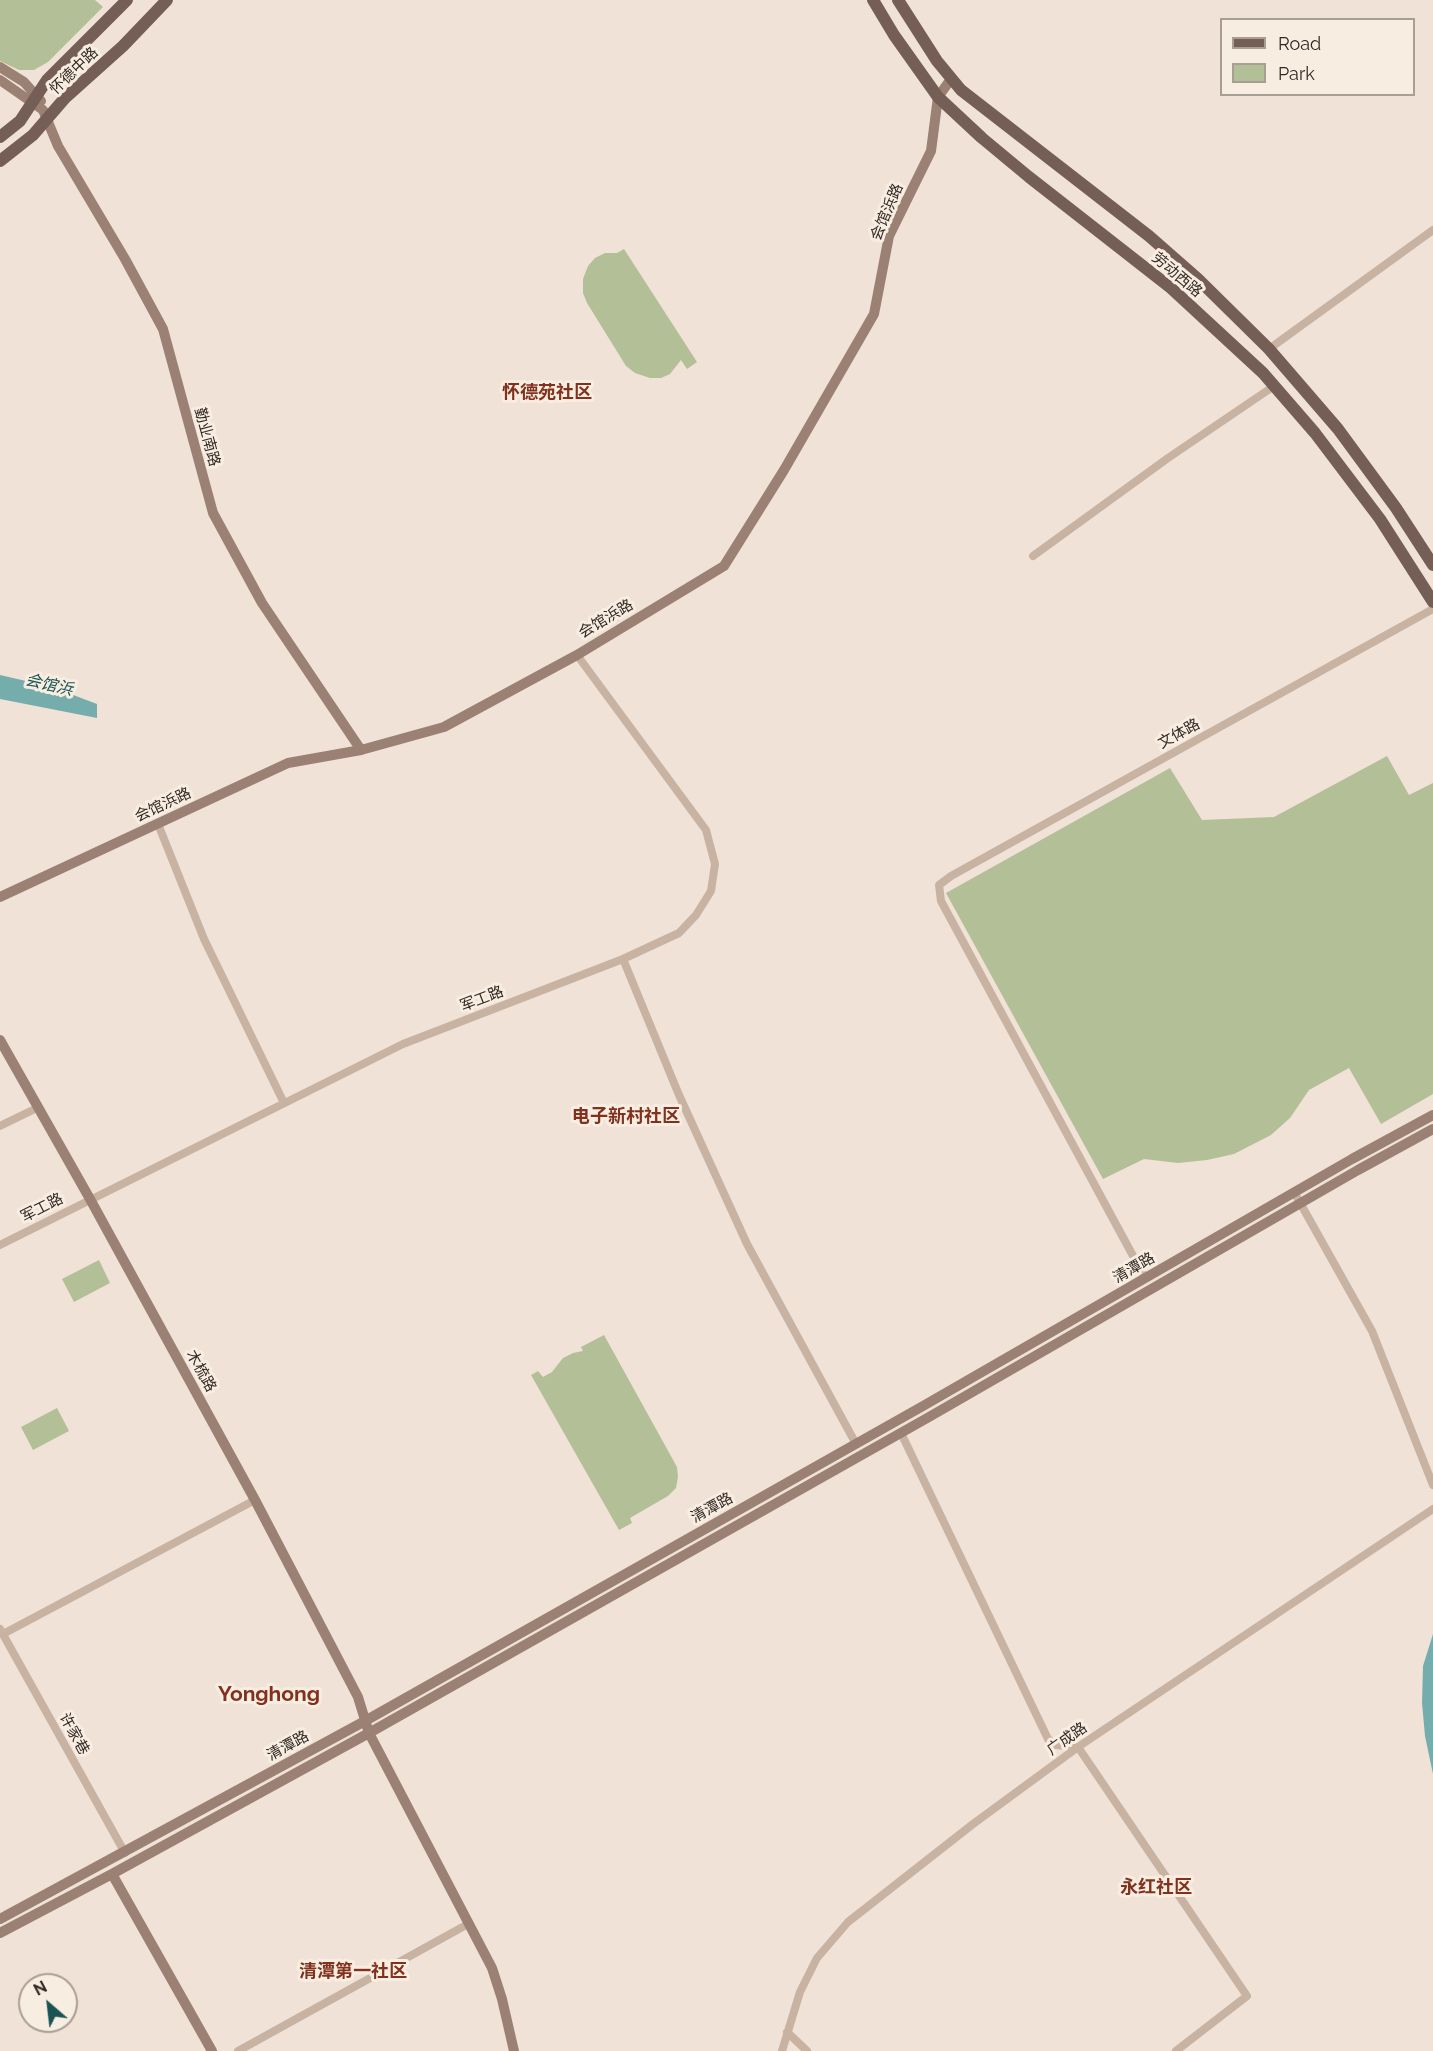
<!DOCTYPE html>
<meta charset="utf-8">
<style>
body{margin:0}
#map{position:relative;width:1433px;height:2051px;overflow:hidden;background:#f0e2d6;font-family:Raleway,sans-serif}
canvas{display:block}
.legend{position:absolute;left:1220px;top:18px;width:195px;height:78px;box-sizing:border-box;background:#f8ede1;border:2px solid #a99e95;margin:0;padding:8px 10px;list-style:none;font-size:18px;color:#332824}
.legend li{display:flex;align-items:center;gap:12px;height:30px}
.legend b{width:30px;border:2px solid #a99e95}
.north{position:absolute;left:18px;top:1973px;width:60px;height:60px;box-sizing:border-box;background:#f8ede1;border:2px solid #a99e95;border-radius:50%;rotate:332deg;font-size:16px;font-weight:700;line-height:24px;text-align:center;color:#332824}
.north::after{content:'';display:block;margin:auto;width:21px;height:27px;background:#1a5354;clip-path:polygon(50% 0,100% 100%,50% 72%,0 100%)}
</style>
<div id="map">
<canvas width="1433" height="2051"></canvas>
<ul class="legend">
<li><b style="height:8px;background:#755e55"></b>Road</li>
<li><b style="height:16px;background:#b3bf96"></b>Park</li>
</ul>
<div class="north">N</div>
</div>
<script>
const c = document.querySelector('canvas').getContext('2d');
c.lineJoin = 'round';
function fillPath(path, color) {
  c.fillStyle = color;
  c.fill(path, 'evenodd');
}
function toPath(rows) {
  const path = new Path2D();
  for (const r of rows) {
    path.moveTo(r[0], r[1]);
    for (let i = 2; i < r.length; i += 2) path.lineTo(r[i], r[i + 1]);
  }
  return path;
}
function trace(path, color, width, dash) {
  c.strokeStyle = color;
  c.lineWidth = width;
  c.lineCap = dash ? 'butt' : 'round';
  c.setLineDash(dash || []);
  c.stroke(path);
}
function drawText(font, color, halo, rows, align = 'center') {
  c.font = font + ' Raleway,"Noto Sans SC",sans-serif';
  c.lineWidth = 6;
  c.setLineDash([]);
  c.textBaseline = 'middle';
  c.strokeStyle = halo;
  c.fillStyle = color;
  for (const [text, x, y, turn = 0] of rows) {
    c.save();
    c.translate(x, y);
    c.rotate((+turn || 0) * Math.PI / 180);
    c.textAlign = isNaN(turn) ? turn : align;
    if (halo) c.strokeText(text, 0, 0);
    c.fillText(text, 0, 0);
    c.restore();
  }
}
const green = toPath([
 [0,0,95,0,103,7,48,62,34,70,19,70,0,61],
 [624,249,697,362,687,369,681,360,670,374,661,378,650,378,635,373,626,366,587,303,583,293,583,279,588,266,595,258,605,253,617,253],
 [1387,756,1409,795,1433,783,1433,1094,1381,1124,1349,1068,1309,1090,1290,1118,1271,1135,1234,1154,1207,1160,1178,1163,1144,1159,1103,1179,946,893,1170,768,1202,820,1274,817],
 [99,1260,110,1283,74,1302,62,1279],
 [604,1335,677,1467,678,1477,676,1488,668,1496,630,1518,632,1523,619,1530,531,1375,538,1371,543,1377,552,1372,563,1358,573,1353,583,1351,581,1347],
 [57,1408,69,1431,33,1450,21,1427]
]);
const water = toPath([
 [0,675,52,687,97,704,97,718,0,699],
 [1433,1634,1433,1774,1425,1736,1422,1703,1423,1666]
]);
const street = toPath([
 [1269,349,1433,230],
 [1033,556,1168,458,1274,386],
 [158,824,204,939,284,1103],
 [623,959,679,1095,747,1244,856,1444],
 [0,1126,39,1107],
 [1294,1192,1372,1331,1433,1485],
 [0,1245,403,1044,623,959,679,933,696,915,711,891,715,864,706,830,577,655],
 [1145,1278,941,901,939,885,951,876,1433,609],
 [901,1433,1048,1739,1056,1745,1078,1747,1247,1996,1176,2051],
 [0,1629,125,1853],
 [3,1634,255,1500],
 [787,2032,807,2051],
 [238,2051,468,1924],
 [782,2051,800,1992,817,1958,848,1922,973,1824,1078,1747,1433,1509]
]);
const secondary = toPath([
 [0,67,24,82,41,101],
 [0,80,43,110,58,146,125,259,163,329,213,513,262,603,361,750],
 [0,897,288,763,361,750,444,727,577,655,724,566,784,470,874,314,889,236,931,151,938,97,951,79],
 [0,1040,90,1199,255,1500,358,1697,369,1733,492,1968,502,1999,514,2051],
 [112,1874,212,2051],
 [0,1919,365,1721,923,1406,1352,1159,1433,1115],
 [0,1933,112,1874,369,1733,929,1417,1358,1170,1433,1129]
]);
const primary = toPath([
 [873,0,894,35,938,97,982,138,1029,177,1171,288,1263,373,1315,433,1380,519,1433,602],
 [898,0,937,61,961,90,1149,236,1198,279,1269,349,1338,429,1396,508,1433,565],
 [0,137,20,121,47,80,127,0],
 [0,161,33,135,65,98,123,46,167,0]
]);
const streetNames = [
 ["怀德中路",74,71,-44],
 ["会馆浜路",887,212,-67],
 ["劳动西路",1177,275,40],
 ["勤业南路",207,437,75],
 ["会馆浜路",606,619,-31],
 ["文体路",1179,734,-29],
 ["会馆浜路",163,805,-25],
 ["军工路",482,999,-21],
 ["军工路",42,1208,-27],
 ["清潭路",1134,1268,-30],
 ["木梳路",201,1371,61],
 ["清潭路",712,1508,-29],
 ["许家巷",74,1734,61],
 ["广成路",1067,1739,-35],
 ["清潭路",288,1746,-29]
];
const waterNames = [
 ["会馆浜",49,685,13]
];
const quarterNames = [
 ["怀德苑社区",547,393],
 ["电子新村社区",626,1117],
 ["永红社区",1156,1888],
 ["清潭第一社区",353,1972]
];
const districtNames = [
 ["Yonghong",269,1695]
];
fillPath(green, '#b3bf96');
fillPath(water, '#75adad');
trace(street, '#c8b2a2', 8);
trace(secondary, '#9b8074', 10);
trace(primary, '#755e55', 12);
drawText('15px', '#332824', '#f8ede1', streetNames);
drawText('italic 16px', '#1a5354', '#f8ede1', waterNames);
drawText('bold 18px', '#81311e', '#f8ede1', quarterNames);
drawText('bold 21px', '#81311e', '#f8ede1', districtNames);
</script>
